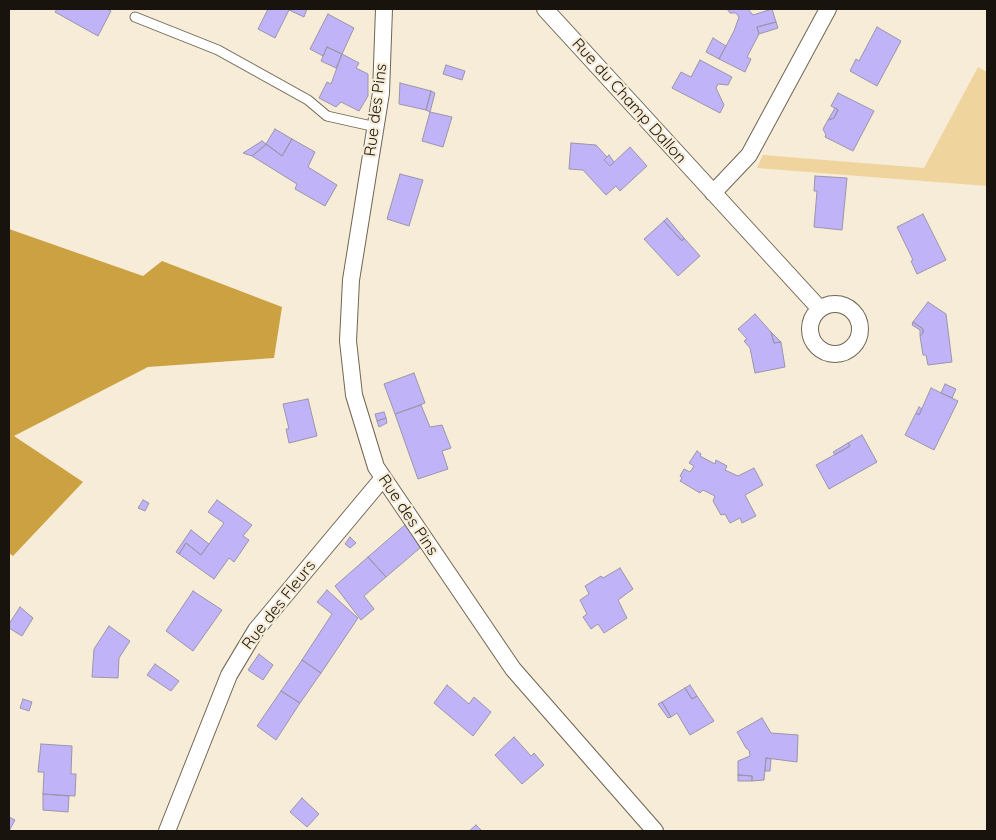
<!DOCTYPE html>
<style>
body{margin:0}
#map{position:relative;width:996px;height:840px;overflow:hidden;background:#f7ecd7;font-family:Quicksand,sans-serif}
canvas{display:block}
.frame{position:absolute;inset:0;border:10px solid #18140d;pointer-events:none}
</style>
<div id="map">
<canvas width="996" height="840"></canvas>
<div class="frame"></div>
</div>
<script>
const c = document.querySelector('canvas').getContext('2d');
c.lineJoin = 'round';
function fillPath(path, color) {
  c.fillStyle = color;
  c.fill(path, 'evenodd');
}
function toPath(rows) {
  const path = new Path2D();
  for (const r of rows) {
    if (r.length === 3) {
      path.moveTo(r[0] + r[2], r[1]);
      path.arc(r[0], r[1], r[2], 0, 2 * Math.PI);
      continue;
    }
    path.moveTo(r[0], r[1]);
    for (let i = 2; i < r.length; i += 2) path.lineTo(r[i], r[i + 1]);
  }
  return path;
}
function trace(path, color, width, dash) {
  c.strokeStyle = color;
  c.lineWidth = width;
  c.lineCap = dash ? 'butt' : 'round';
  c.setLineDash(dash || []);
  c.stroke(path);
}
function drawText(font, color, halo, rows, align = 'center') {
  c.font = font + ' Quicksand,sans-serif';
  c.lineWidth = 4.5;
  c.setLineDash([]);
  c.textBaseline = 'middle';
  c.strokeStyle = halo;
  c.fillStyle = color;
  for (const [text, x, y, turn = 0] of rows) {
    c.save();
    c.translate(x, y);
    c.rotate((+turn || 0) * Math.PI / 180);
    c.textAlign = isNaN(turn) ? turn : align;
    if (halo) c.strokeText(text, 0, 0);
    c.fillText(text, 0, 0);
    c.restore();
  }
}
const green = toPath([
 [978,67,987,72,987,186,757,168,763,155,924,168]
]);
const forest = toPath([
 [9,229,143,276,162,261,282,307,274,358,148,367,14,436,83,482,13,556,9,553]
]);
const building = toPath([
 [57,9,107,9,111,11,98,36,55,12,57,9],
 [268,9,307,9,304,17,289,10,275,38,258,29,268,9],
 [727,9,748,9,753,15,772,9,776,22,757,27,759,34,747,57,751,59,745,72,719,59,734,31,739,17,736,13,730,13,727,9],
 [328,14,354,28,342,54,327,47,323,56,310,49,328,14],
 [776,22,778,28,759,34,757,27,776,22],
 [877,27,901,41,877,86,850,71,856,59,859,61,877,27],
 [713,38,726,46,719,59,706,52,713,38],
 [327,47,342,54,336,68,321,61,327,47],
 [342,54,359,63,356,68,368,74,368,96,359,111,341,102,336,107,319,98,327,82,331,84,342,54],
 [700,60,732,77,728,85,718,84,716,88,724,105,720,113,672,88,681,72,691,77,700,60],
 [446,65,465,71,462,80,443,74,446,65],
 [400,83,431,91,426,110,399,104,400,83],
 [431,91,435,93,430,112,426,110,431,91],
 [838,93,874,111,853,151,825,137,826,135,823,129,828,120,834,118,838,110,831,106,838,93],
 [835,108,838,110,834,118,828,120,835,108],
 [430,112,452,117,443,147,422,141,430,112],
 [275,129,292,139,282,156,266,144,275,129],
 [292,139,315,152,308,167,337,185,325,206,295,189,297,184,252,156,266,144,282,156,292,139],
 [262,141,266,144,266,145,252,156,243,153,262,141],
 [571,143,596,145,607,157,604,160,610,166,630,147,647,166,620,191,616,186,606,195,583,170,569,169,571,143],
 [609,155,614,162,610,166,604,160,609,155],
 [400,174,423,180,409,226,387,219,400,174],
 [815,176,847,178,842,230,814,227,817,191,814,191,815,176],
 [923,214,946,260,917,274,911,261,913,260,897,227,923,214],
 [667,218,684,238,682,241,664,221,667,218],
 [664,221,682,241,684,238,700,256,678,276,644,239,664,221],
 [928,302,946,314,952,362,928,365,926,355,923,355,920,336,923,333,923,329,913,322,928,302],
 [755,314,771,332,774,343,781,342,785,367,755,373,750,348,744,341,747,339,738,329,755,314],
 [913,322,923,329,923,333,920,336,920,330,912,325,913,322],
 [771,332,781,342,774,343,771,332],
 [414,373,425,403,395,414,384,384,414,373],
 [945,384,956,389,952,398,941,393,945,384],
 [931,388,958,401,934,450,905,435,916,413,919,415,931,388],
 [308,399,317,436,289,443,286,429,289,429,283,404,308,399],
 [421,405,430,427,442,425,451,448,442,451,448,469,418,479,395,414,421,405],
 [919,407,922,409,919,415,916,413,919,407],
 [384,412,386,418,377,421,375,414,384,412],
 [386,418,387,423,379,427,377,421,386,418],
 [862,435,877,462,829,489,816,465,850,446,848,443,862,435],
 [848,443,850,446,835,455,833,452,848,443],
 [697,451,701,454,700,456,715,464,716,460,727,466,725,470,738,476,754,468,763,485,745,495,756,516,742,523,740,518,730,523,725,514,721,515,713,501,715,496,703,490,700,493,680,481,682,478,680,476,684,469,690,472,694,466,689,463,697,451],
 [143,500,149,503,145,511,138,508,143,500],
 [217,500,252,525,243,536,249,540,234,562,229,558,214,579,179,554,186,543,201,555,224,523,208,512,217,500],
 [406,524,420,548,386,577,368,557,406,524],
 [191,530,209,544,201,555,186,543,179,554,176,552,191,530],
 [350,537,356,543,350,548,345,544,350,537],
 [368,557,386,577,364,596,374,609,361,620,335,586,368,557],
 [620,568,633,589,618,600,627,618,604,633,598,624,591,629,583,617,587,614,580,600,589,594,585,586,601,576,603,578,620,568],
 [327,590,358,618,321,673,302,660,332,614,317,602,327,590],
 [193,591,222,610,193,651,166,631,193,591],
 [20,607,33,618,22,636,9,628,9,624,20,607],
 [109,626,130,641,119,658,118,678,92,677,94,649,109,626],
 [259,654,273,665,263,680,248,670,259,654],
 [302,660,321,673,300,703,281,691,302,660],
 [155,664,179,681,171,691,147,675,155,664],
 [447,685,469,704,474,697,491,712,473,736,434,703,447,685],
 [690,685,697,696,692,699,685,688,690,685],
 [685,688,692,699,697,696,714,721,690,735,677,713,671,717,662,702,685,688],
 [281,691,300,703,276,740,257,726,281,691],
 [23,699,32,702,29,711,20,708,23,699],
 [662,702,671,717,668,718,658,704,662,702],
 [762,718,771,733,798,735,797,762,766,758,764,780,752,781,752,776,738,775,738,761,750,756,749,750,746,748,737,732,762,718],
 [514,737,531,756,534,753,544,765,522,784,495,755,514,737],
 [41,744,72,746,71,774,76,774,75,796,43,794,44,772,38,772,41,744],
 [766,758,771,759,770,771,765,771,766,758],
 [738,775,752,776,752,781,738,781,738,775],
 [43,794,69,796,68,812,43,810,43,794],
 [302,798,319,814,307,827,290,812,302,798],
 [9,817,15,820,9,831,9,817],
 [476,825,482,831,469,831,476,825]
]);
const service = toPath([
 [135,17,218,50,308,100,327,116,376,127]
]);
const minor = toPath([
 [384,9,381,93,351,280,348,341,354,395,376,467,513,669,655,831],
 [545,9,820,309],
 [713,193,749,155,828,9],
 [835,329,25],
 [167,831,229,675,256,630,383,478]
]);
const streetNames = [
 ["Rue du Champ Dallon",629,101,48],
 ["Rue des Pins",376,110,-83],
 ["Rue des Pins",408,515,56],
 ["Rue des Fleurs",279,605,-52]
];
fillPath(green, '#efd49d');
fillPath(forest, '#cca141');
fillPath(building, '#c1b3f8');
trace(building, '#9995aa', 1);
trace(service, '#6f6653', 11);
trace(minor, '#6f6653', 18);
trace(service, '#fff', 9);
trace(minor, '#fff', 16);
drawText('16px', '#18140d', '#f7ecd7', streetNames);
</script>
